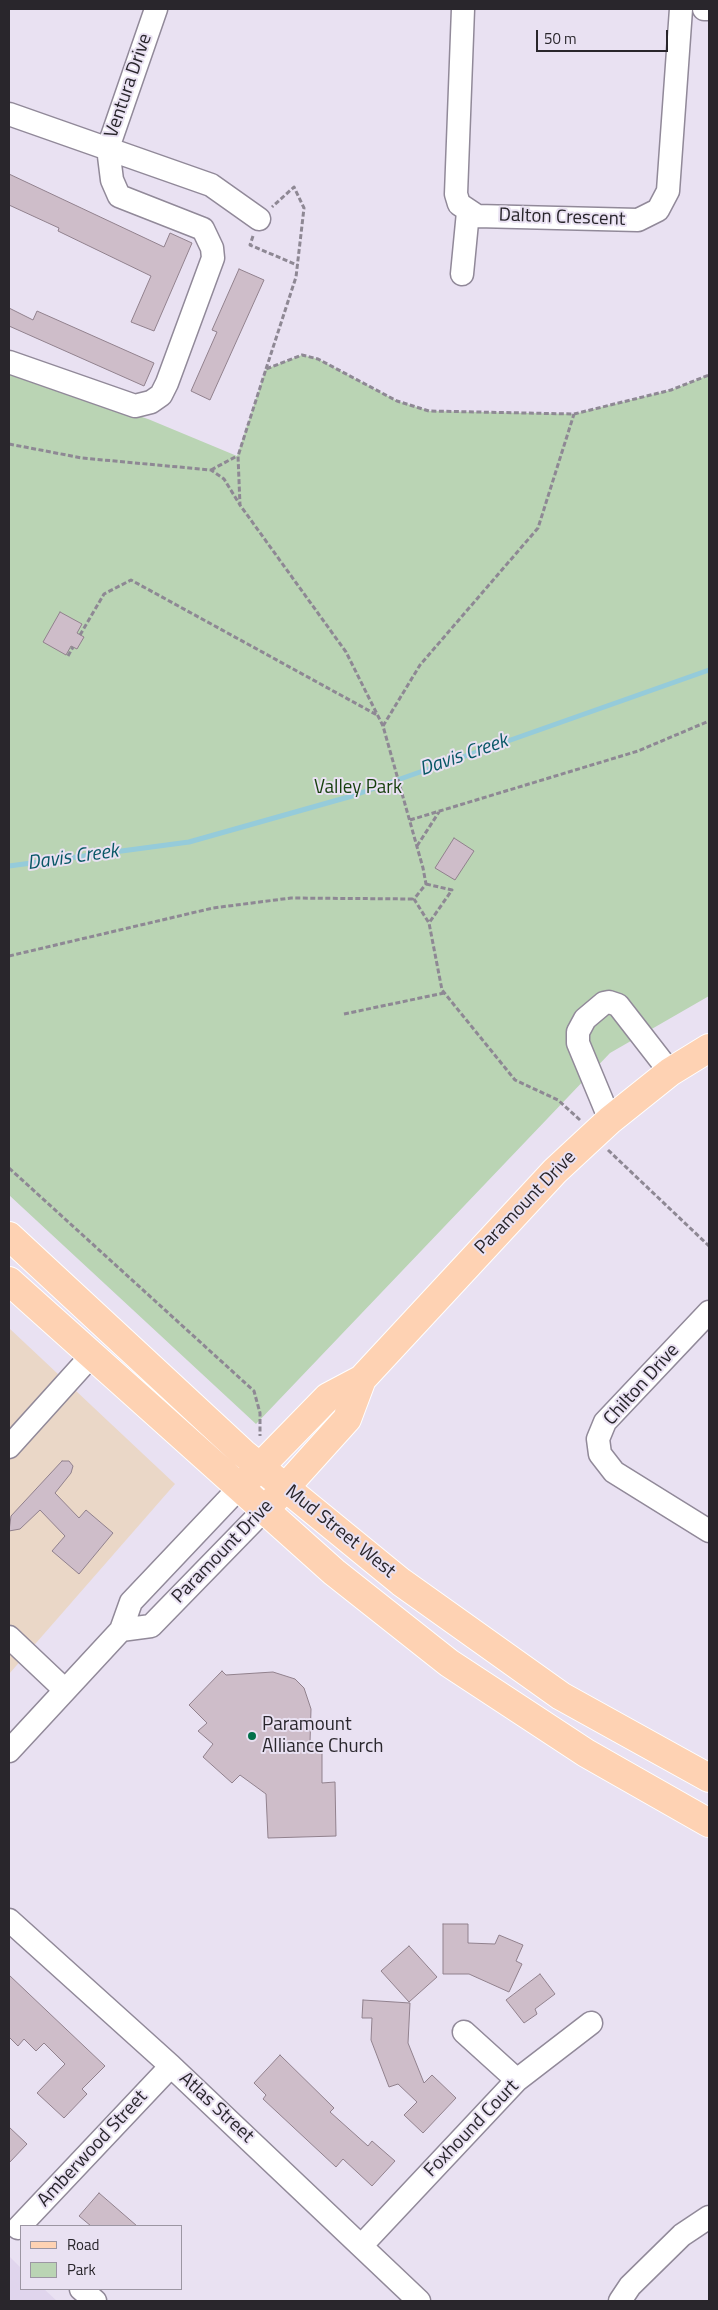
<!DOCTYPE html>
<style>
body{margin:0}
#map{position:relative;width:718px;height:2310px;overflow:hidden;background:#e9e1f2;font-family:"Titillium Web",sans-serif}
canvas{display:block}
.frame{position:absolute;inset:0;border:10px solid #29262c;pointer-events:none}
.legend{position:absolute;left:20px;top:2225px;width:162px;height:65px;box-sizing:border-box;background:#e9e1f2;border:1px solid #9c96a3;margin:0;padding:6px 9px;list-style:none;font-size:15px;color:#29262c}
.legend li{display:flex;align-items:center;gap:10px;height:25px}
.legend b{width:25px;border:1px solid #9c96a3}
.scale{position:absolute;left:536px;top:30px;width:132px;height:22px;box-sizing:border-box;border:2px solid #29262c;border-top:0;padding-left:6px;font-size:15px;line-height:18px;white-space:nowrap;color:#29262c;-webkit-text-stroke:4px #e9e1f2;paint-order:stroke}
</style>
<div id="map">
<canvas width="718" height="2310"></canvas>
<div class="frame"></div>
<ul class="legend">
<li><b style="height:6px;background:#fed2b3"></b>Road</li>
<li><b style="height:14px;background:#bad4b4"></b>Park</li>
</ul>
<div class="scale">50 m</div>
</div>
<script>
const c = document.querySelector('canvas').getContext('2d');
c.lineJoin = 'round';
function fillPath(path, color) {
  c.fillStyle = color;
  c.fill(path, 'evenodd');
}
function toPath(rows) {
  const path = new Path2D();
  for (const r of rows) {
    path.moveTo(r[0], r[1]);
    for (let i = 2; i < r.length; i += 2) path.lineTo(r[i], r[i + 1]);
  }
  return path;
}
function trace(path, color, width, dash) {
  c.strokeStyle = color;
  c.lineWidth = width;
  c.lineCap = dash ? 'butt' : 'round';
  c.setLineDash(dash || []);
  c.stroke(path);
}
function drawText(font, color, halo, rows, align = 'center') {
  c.font = font + ' "Titillium Web",sans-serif';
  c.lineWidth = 4;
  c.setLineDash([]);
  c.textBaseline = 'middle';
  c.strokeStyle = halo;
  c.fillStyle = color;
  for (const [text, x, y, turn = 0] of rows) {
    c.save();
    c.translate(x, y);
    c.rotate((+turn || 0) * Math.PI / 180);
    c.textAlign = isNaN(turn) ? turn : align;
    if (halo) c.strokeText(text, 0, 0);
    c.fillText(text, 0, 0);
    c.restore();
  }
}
const commercial = toPath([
 [9,1328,175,1484,9,1674]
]);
const built = toPath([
 [9,2256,21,2268,21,2289,44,2289,57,2301,9,2301]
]);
const green = toPath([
 [302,355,318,359,397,401,430,411,574,414,671,390,709,375,709,996,610,1053,256,1424,9,1195,9,373,148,419,237,456,266,369]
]);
const stream = toPath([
 [9,866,189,842,352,796,709,670]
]);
const building = toPath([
 [9,174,164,247,170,233,192,243,154,331,131,322,151,276,58,231,59,228,9,205,9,174],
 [239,269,264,280,210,400,191,391,217,332,212,330,239,269],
 [9,308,33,320,37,311,154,363,144,386,9,326,9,308],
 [60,612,82,624,77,633,84,637,77,649,71,646,66,655,43,642,60,612],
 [454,838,474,851,455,880,435,868,454,838],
 [62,1461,69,1461,73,1466,71,1473,55,1493,79,1518,86,1510,113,1533,79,1574,52,1551,65,1536,40,1510,20,1529,9,1531,11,1516,62,1461],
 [222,1671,226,1675,273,1672,295,1679,304,1688,311,1709,310,1742,322,1753,322,1783,335,1782,336,1836,268,1838,266,1794,240,1775,232,1783,203,1757,213,1744,198,1731,207,1723,189,1705,222,1671],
 [443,1924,468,1924,468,1943,495,1944,499,1935,523,1945,516,1961,522,1964,509,1992,469,1974,443,1974,443,1924],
 [409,1946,437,1977,409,2002,381,1971,409,1946],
 [540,1974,555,1994,535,2009,537,2014,524,2023,506,2000,540,1974],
 [9,1975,105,2066,82,2089,87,2094,64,2118,37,2093,65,2064,44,2043,36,2051,24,2039,18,2046,9,2037,9,1975],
 [363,2000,410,2003,408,2043,424,2083,432,2075,456,2098,423,2133,404,2115,417,2102,398,2084,389,2087,371,2040,372,2018,362,2018,363,2000],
 [280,2055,334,2108,330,2112,368,2146,372,2141,395,2161,372,2186,343,2159,336,2167,263,2099,266,2095,254,2083,280,2055],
 [9,2127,27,2144,9,2163,9,2127],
 [99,2193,137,2226,91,2226,79,2216,99,2193]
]);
const path = toPath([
 [253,236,250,245,297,265],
 [266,369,296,277,304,208,294,187,272,207],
 [9,444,82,458,211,470,224,479,240,505],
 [211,470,237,456],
 [80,635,104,594,131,580,377,715],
 [68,656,73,647],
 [383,726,420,665,538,528,574,414],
 [410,820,638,751,709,721],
 [417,846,439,812],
 [426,884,452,890,429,923],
 [9,956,213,908,291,898,414,899],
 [344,1014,444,993],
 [580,1120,558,1100,515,1080,442,990,429,923,414,899,426,884,423,868,383,726,346,652,240,505,238,456,266,369,302,355,318,359,397,401,429,411,574,414,671,390,709,375],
 [608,1150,709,1246],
 [9,1168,254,1391,260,1413,260,1436]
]);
const minor = toPath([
 [463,9,456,194,459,204,477,216,638,220,658,210,668,191,681,9],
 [704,9,709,9],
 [9,114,211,185,259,219],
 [462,274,468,212],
 [9,362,135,406,151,402,161,395,167,383,213,258,212,248,203,229,119,196,112,180,108,148,156,9],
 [610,1120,578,1043,578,1032,585,1019,604,1003,609,1002,618,1005,670,1072],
 [709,1312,605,1422,598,1439,600,1454,614,1472,709,1531],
 [9,1447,91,1356],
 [121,1630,151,1626,264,1510],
 [9,1637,65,1690],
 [9,1751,121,1630,131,1602,239,1488],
 [9,1920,171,2066,419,2301],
 [464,2032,517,2080],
 [18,2228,171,2066],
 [362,2245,517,2080,591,2023],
 [81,2289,95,2301],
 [620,2301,630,2286,682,2235,709,2217]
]);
const major = toPath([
 [9,1236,243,1453,401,1582,561,1696,709,1778],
 [9,1281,334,1572,449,1663,586,1753,709,1823],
 [247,1480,328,1397,362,1379,555,1171,610,1120,670,1072,709,1048],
 [274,1500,347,1419,362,1379]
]);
const markers = [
 [252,1736,5,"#007049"]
];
const streetNames = [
 ["Ventura Drive",129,86,-71],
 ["Dalton Crescent",562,218,2],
 ["Paramount Drive",526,1203,-46],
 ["Chilton Drive",642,1385,-48],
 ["Mud Street West",340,1532,39],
 ["Paramount Drive",223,1552,-46],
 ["Atlas Street",216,2108,43],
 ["Foxhound Court",472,2129,-46],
 ["Amberwood Street",93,2149,-47]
];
const parkNames = [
 ["Valley Park",358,788]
];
const poiNames = [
 ["Paramount",262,1725],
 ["Alliance Church",262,1747]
];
const waterNames = [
 ["Davis Creek",464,756,-19],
 ["Davis Creek",73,858,-8]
];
fillPath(commercial, '#ead7c7');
fillPath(built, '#e0d5ed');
fillPath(green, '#bad4b4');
trace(stream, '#95cbda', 5);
fillPath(building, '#cebdc9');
trace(building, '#91818d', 1);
trace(minor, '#918999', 25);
trace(major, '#fff', 30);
trace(path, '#8e8894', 3, [5, 2.5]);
trace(minor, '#fff', 22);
trace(major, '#fed2b3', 28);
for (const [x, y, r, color] of markers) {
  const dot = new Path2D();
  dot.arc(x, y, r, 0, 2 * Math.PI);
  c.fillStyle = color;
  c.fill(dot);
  trace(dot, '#e9e1f2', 2);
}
drawText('19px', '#29262c', '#e9e1f2', streetNames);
drawText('19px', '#163f0d', '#e9e1f2', parkNames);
drawText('19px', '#29262c', '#e9e1f2', poiNames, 'left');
drawText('italic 20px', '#085766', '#e9e1f2', waterNames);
</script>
